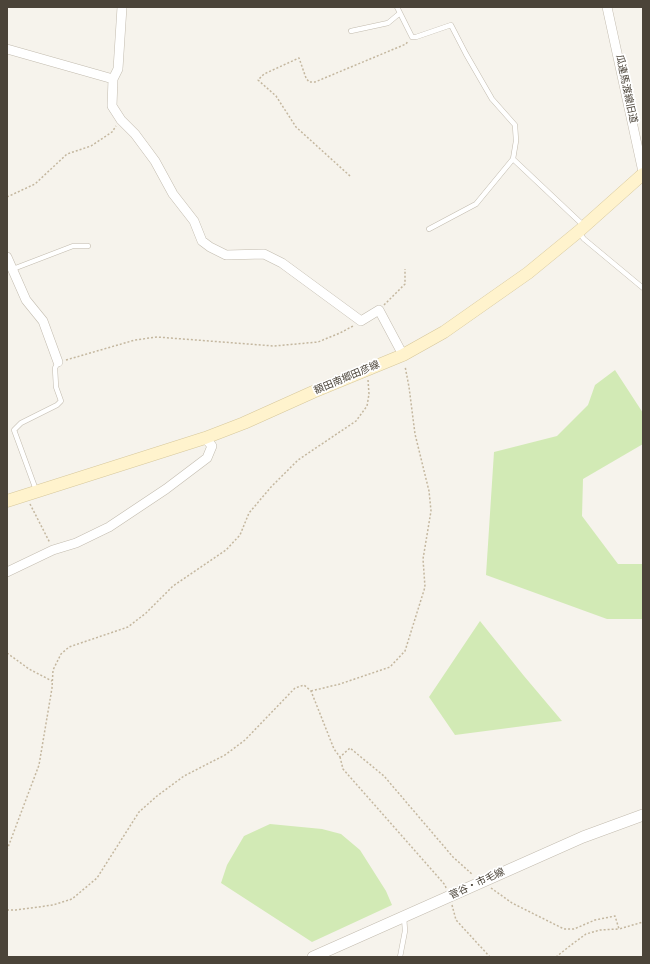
<!DOCTYPE html>
<meta charset="utf-8">
<style>
body{margin:0}
#map{position:relative;width:650px;height:964px;overflow:hidden;background:#f6f3ec;font-family:"DejaVu Sans",sans-serif}
canvas{display:block}
.frame{position:absolute;inset:0;border:8px solid #4b4439;pointer-events:none}
</style>
<div id="map">
<canvas width="650" height="964"></canvas>
<div class="frame"></div>
</div>
<script>
const c = document.querySelector('canvas').getContext('2d');
c.lineJoin = 'round';
function fillPath(path, color) {
  c.fillStyle = color;
  c.fill(path, 'evenodd');
}
function toPath(rows) {
  const path = new Path2D();
  for (const r of rows) {
    path.moveTo(r[0], r[1]);
    for (let i = 2; i < r.length; i += 2) path.lineTo(r[i], r[i + 1]);
  }
  return path;
}
function trace(path, color, width, dash) {
  c.strokeStyle = color;
  c.lineWidth = width;
  c.lineCap = dash ? 'butt' : 'round';
  c.setLineDash(dash || []);
  c.stroke(path);
}
function drawText(font, color, halo, rows, align = 'center') {
  c.font = font + ' "DejaVu Sans","Noto Sans JP",sans-serif';
  c.lineWidth = 3.5;
  c.setLineDash([]);
  c.textBaseline = 'middle';
  c.strokeStyle = halo;
  c.fillStyle = color;
  for (const [text, x, y, turn = 0] of rows) {
    c.save();
    c.translate(x, y);
    c.rotate((+turn || 0) * Math.PI / 180);
    c.textAlign = isNaN(turn) ? turn : align;
    if (halo) c.strokeText(text, 0, 0);
    c.fillText(text, 0, 0);
    c.restore();
  }
}
const green = toPath([
 [615,370,643,413,643,444,583,479,582,516,618,564,643,564,643,619,607,619,486,575,494,452,557,436,588,405,595,385],
 [480,621,524,676,562,721,455,735,429,697],
 [270,824,322,829,341,834,360,850,386,891,392,905,312,942,221,883,227,865,244,836]
]);
const path = toPath([
 [350,176,296,127,276,96,258,80,264,74,299,58,306,78,309,82,315,82,406,44,408,41],
 [7,197,35,184,67,154,91,146,112,132,116,126],
 [384,305,405,284,405,269],
 [66,360,135,340,157,337,274,346,318,342,340,333,353,326],
 [30,504,50,543],
 [7,653,29,669,52,681],
 [311,691,340,684,390,667,405,651,425,587,423,559,431,511,429,491,415,434,409,387,405,366],
 [340,757,343,769,445,885,446,888],
 [7,850,39,765,52,688,53,670,61,654,69,647,128,627,146,613,173,586,226,550,240,535,249,513,271,487,298,460,356,421,367,406,369,394,368,380],
 [491,888,512,903,564,929,574,929,595,920,615,916,619,929,643,922],
 [452,905,456,920,490,957],
 [7,910,16,910,53,905,72,899,97,878,139,812,157,796,184,776,225,755,245,740,295,688,304,685,311,691,334,749,340,757,350,748,384,776,453,857,473,875],
 [556,957,571,945,586,934,600,930,618,929]
]);
const service = toPath([
 [397,7,412,37,416,37,451,25,466,54,492,99,515,125,516,141,513,159,476,204,429,229],
 [351,31,388,23,400,13],
 [513,159,583,225],
 [579,233,584,239,643,288],
 [13,269,73,246,88,246],
 [36,490,14,430,21,423,57,405,61,401,56,387,55,368,58,362],
 [400,957,405,931,404,917]
]);
const minor = toPath([
 [122,7,118,69,113,79,112,106,121,120,135,134,155,161,173,194,194,221,202,241,210,247,226,255,264,254,282,263,361,321,379,310,403,355],
 [607,7,643,172],
 [7,49,113,79],
 [7,257,26,300,43,321,58,362],
 [7,572,53,550,76,543,109,527,166,489,207,458,212,446,205,438]
]);
const tertiary = toPath([
 [313,957,583,837,643,815]
]);
const secondary = toPath([
 [7,501,205,438,244,423,313,392,403,355,444,332,528,273,578,232,643,174]
]);
const streetNames = [
 ["瓜連馬渡線旧道",626,89,78],
 ["額田南郷田彦線",347,378,-23],
 ["菅谷・市毛線",477,884,-25]
];
fillPath(green, '#d2eab5');
trace(service, '#c2bbae', 5.5);
trace(minor, '#c2bbae', 10);
trace(tertiary, '#c2bbae', 12);
trace(secondary, '#d6c79b', 13);
trace(path, '#c4b79f', 1.5, [2, 2]);
trace(service, '#fff', 4.5);
trace(minor, '#fff', 9);
trace(tertiary, '#fff', 11);
trace(secondary, '#fff3cd', 12);
drawText('10px', '#4b4439', '#fff', streetNames);
</script>
